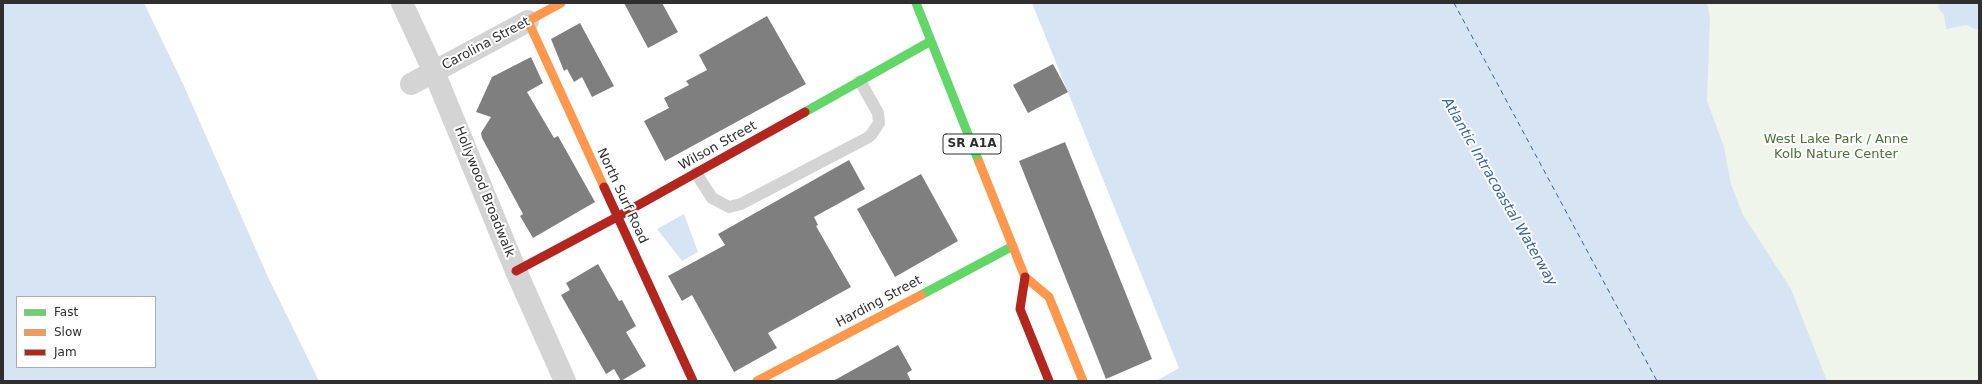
<!DOCTYPE html>
<style>
body{margin:0}
#map{position:relative;width:1982px;height:384px;overflow:hidden;background:#fff;font-family:"DejaVu Sans",sans-serif}
canvas{display:block}
.frame{position:absolute;inset:0;border:4px solid #2f2f2f;pointer-events:none}
.legend{position:absolute;left:16px;top:296px;width:140px;height:72px;box-sizing:border-box;background:#fff;border:1px solid #acacac;margin:0;padding:5px 7px;list-style:none;font-size:12px;color:#2f2f2f}
.legend li{display:flex;align-items:center;gap:8px;height:20px}
.legend b{width:20px;border:1px solid #acacac}
</style>
<div id="map">
<canvas width="1982" height="384"></canvas>
<div class="frame"></div>
<ul class="legend">
<li><b style="height:5px;background:#63d668"></b>Fast</li>
<li><b style="height:5px;background:#ff974d"></b>Slow</li>
<li><b style="height:5px;background:#b3261e"></b>Jam</li>
</ul>
</div>
<script>
const c = document.querySelector('canvas').getContext('2d');
c.lineJoin = 'round';
function fillPath(path, color) {
  c.fillStyle = color;
  c.fill(path, 'evenodd');
}
function toPath(rows) {
  const path = new Path2D();
  for (const r of rows) {
    path.moveTo(r[0], r[1]);
    for (let i = 2; i < r.length; i += 2) path.lineTo(r[i], r[i + 1]);
  }
  return path;
}
function trace(path, color, width, dash) {
  c.strokeStyle = color;
  c.lineWidth = width;
  c.lineCap = dash ? 'butt' : 'round';
  c.setLineDash(dash || []);
  c.stroke(path);
}
function drawText(font, color, halo, rows, align = 'center') {
  c.font = font + ' "DejaVu Sans",sans-serif';
  c.lineWidth = 4;
  c.setLineDash([]);
  c.textBaseline = 'middle';
  c.strokeStyle = halo;
  c.fillStyle = color;
  for (const [text, x, y, turn = 0] of rows) {
    c.save();
    c.translate(x, y);
    c.rotate((+turn || 0) * Math.PI / 180);
    c.textAlign = isNaN(turn) ? turn : align;
    if (halo) c.strokeText(text, 0, 0);
    c.fillText(text, 0, 0);
    c.restore();
  }
}
const green = toPath([
 [1586,3,1979,3,1979,381,1808,381]
]);
const water = toPath([
 [3,3,144,3,184,86,268,277,319,381,3,381],
 [17,297,155,297,155,367,17,367],
 [1032,3,1707,3,1710,17,1707,101,1724,147,1731,184,1743,215,1791,289,1827,381,1156,381,1179,368],
 [1940,3,1979,3,1979,30,1966,25,1946,29,1944,15,1938,7],
 [684,214,698,252,682,261,657,229]
]);
const ferry = toPath([
 [1454,3,1657,381]
]);
const building = toPath([
 [624,3,662,3,678,32,648,48],
 [767,16,806,84,665,161,644,121,669,108,664,98,689,85,686,81,707,70,699,55],
 [580,23,614,86,592,97,582,77,574,82,567,69,564,71,551,39],
 [531,57,543,83,527,92,554,138,558,136,595,202,533,238,520,216,523,214,482,138,481,133,491,117,476,112,492,77],
 [1053,64,1068,92,1028,113,1013,85],
 [1065,142,1152,359,1106,379,1019,161],
 [849,160,865,189,814,217,818,225,816,226,851,287,768,333,777,348,734,372,692,295,682,301,668,276,725,245,718,234],
 [921,174,958,241,895,277,857,209],
 [598,264,619,301,622,300,636,326,626,332,646,366,621,381,614,369,606,374,561,295,570,290,566,283],
 [898,345,912,370,907,373,911,381,833,381]
]);
const lane = toPath([
 [696,173,712,198,729,207,741,204,867,138,871,135,879,123,878,113,860,81]
]);
const street = toPath([
 [402,3,434,72,516,271,565,381],
 [411,84,528,21]
]);
const fast = toPath([
 [916,3,979,162],
 [805,112,931,41],
 [921,295,1013,246]
]);
const slow = toPath([
 [561,3,528,21,604,187],
 [979,162,1025,277,1049,297,1083,381],
 [757,381,921,295]
]);
const jam = toPath([
 [604,187,693,381],
 [516,271,617,217,805,112],
 [1025,277,1020,309,1049,381]
]);
const shields = [
 [972,144,58]
];
const shieldNames = [
 ["SR A1A",972,144]
];
const streetNames = [
 ["Carolina Street",486,44,-28],
 ["Wilson Street",718,146,-29],
 ["Hollywood Broadwalk",484,192,68],
 ["North Surf Road",622,196,65],
 ["Harding Street",879,302,-28]
];
const parkNames = [
 ["West Lake Park / Anne",1836,140],
 ["Kolb Nature Center",1836,155]
];
const waterNames = [
 ["Atlantic Intracoastal Waterway",1499,192,60]
];
fillPath(green, '#f0f5eb');
fillPath(water, '#d7e4f4');
trace(ferry, '#356499', 1, [5, 4]);
fillPath(building, '#7f7f7f');
trace(lane, '#d4d4d4', 12);
trace(street, '#d4d4d4', 22);
trace(fast, '#63d668', 9);
trace(slow, '#ff974d', 9);
trace(jam, '#b3261e', 9);
for (const [x, y, w] of shields) {
  const box = new Path2D();
  box.roundRect(x - w / 2, y - 10, w, 20, 3);
  c.fillStyle = '#fff';
  c.fill(box);
  trace(box, '#2f2f2f', 1);
}
drawText('bold 12px', '#2f2f2f', null, shieldNames);
drawText('13px', '#2f2f2f', '#fff', streetNames);
drawText('13px', '#4a6f38', '#fff', parkNames);
drawText('italic 14px', '#356499', '#fff', waterNames);
</script>
